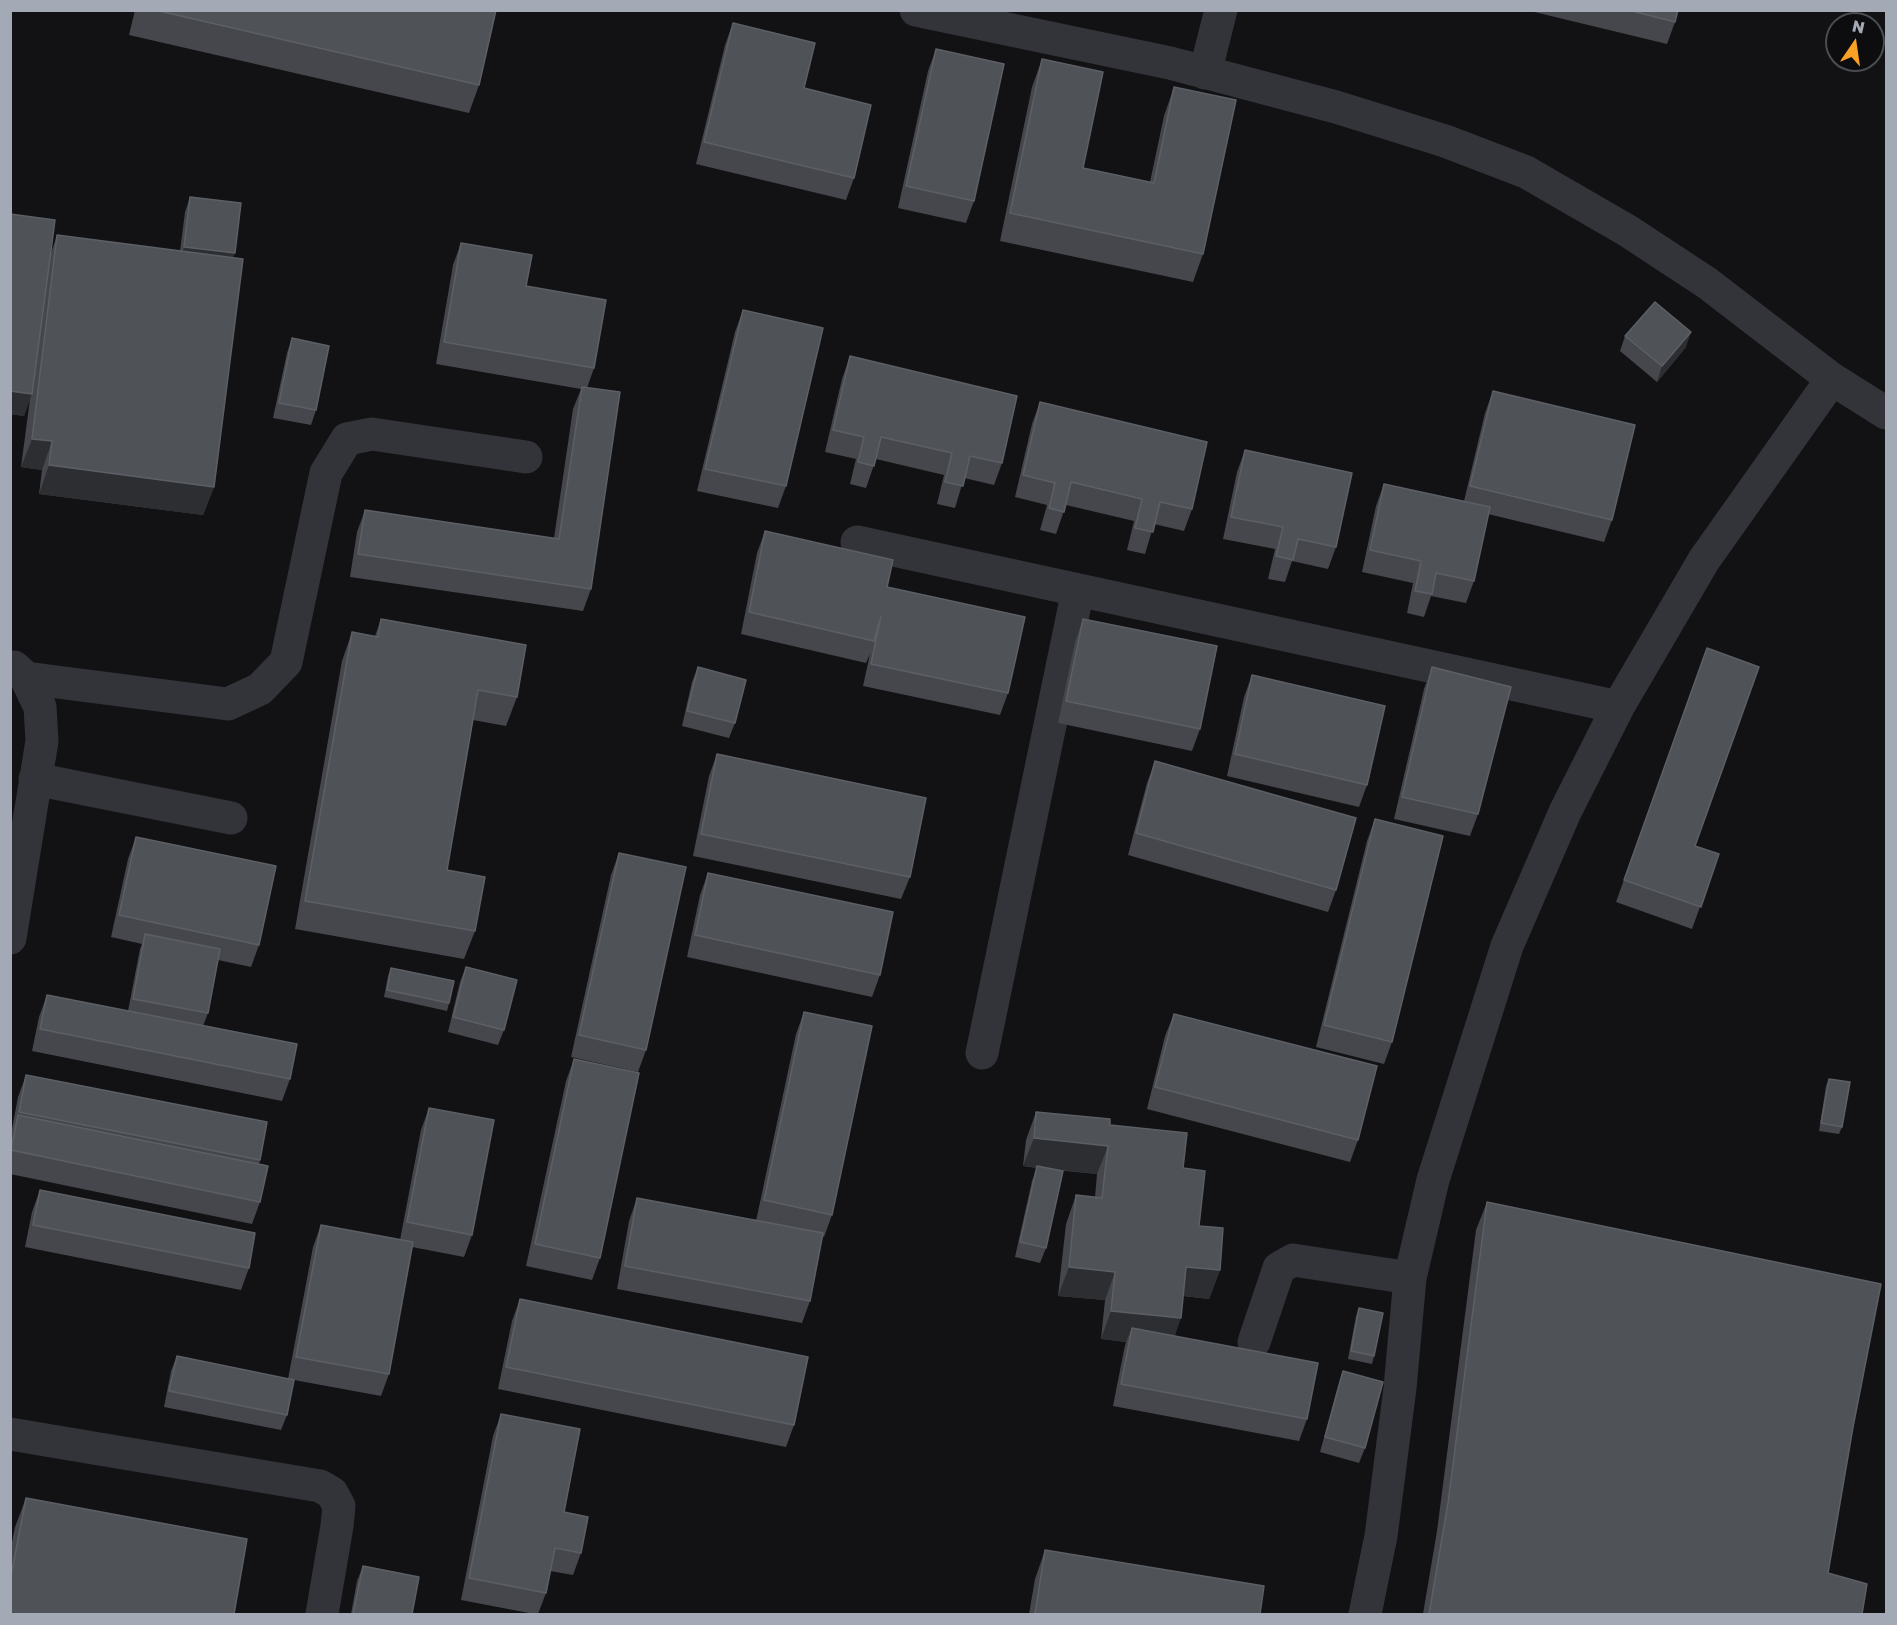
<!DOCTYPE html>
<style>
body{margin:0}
#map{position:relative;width:1897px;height:1625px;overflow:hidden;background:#121214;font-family:"Golos Text",sans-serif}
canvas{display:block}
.frame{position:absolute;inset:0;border:12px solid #a3aab5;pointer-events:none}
.north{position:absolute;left:1825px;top:12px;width:60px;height:60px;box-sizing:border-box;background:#0d0d0f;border:2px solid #494c51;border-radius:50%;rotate:13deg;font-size:16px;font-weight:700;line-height:24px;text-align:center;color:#a3aab5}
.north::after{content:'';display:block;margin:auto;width:21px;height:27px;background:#f9a125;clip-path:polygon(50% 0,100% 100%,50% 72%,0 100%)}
</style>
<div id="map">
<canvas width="1897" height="1625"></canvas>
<div class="frame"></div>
<div class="north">N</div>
</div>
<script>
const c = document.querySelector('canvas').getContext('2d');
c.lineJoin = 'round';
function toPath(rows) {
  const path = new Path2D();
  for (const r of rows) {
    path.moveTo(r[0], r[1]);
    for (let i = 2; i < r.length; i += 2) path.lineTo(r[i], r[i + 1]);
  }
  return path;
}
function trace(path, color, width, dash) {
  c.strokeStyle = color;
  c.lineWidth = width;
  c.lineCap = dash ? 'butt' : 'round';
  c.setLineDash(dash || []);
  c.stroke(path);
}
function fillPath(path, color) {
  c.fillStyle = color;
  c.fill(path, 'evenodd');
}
const minor = toPath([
 [916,10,1170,63,1336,107,1445,141,1526,172,1628,231,1707,283,1832,379,1886,413],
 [1205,73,1221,10],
 [857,542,1618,707],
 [26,678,228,704,260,689,286,662,326,473,347,439,372,434,526,457],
 [35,779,231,818],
 [10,938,42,741,40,707,26,678,14,667],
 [982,1053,1078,590],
 [1254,1342,1279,1268,1293,1260,1410,1278],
 [10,1434,320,1486,332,1493,339,1506,337,1526,322,1614],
 [1365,1614,1381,1536,1400,1388,1410,1278,1433,1180,1507,946,1565,812,1618,707,1704,560,1832,379]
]);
const wall = toPath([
 [135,10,496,10,479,85,469,113,129,35],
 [1526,10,1678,10,1675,22,1667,44],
 [733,23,804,88,854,178,846,200,696,164,725,45],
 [936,49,974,201,966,223,898,208,928,71],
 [1042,59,1083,168,1150,182,1164,116,1174,87,1203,254,1193,282,1000,241,1032,87],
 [190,197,235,253,233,257,214,487,203,515,39,494,42,470,21,467,30,399,24,416,10,414,10,214,51,253,57,235,180,251,185,212],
 [461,243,526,286,594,368,587,388,591,589,583,611,350,577,357,532,365,510,554,538,573,409,581,389,436,364,453,265],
 [743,310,786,486,778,508,697,491,735,332],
 [1625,336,1686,347,1657,382,1620,351],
 [292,338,316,410,311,425,273,418,287,353],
 [850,356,1002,463,994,485,964,478,955,508,937,504,944,475,876,459,866,488,850,484,856,459,825,452,842,379],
 [1493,391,1612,520,1604,542,1488,514,1474,581,1466,603,1431,596,1424,617,1407,613,1413,583,1362,572,1376,506,1384,484,1464,501,1485,413],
 [1040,402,1192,509,1184,531,1154,524,1145,554,1127,550,1134,521,1066,505,1056,534,1040,530,1047,505,1015,497,1032,424],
 [1245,450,1336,547,1328,569,1292,561,1285,582,1268,579,1275,549,1223,539,1237,472],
 [765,531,887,587,1008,693,1000,715,863,686,870,654,866,663,741,634,757,553],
 [381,619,517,697,506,726,473,720,447,870,475,931,464,959,295,929,342,661,352,632,375,636],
 [1083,619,1200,729,1192,751,1058,723,1075,642],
 [1707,648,1695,846,1719,854,1692,929,1616,902],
 [698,667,735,723,729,738,682,726,692,682],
 [1432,667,1478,814,1470,836,1394,819,1424,689],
 [1252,675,1367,785,1359,807,1227,776,1244,697],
 [717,754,910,877,901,899,693,856,709,776],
 [1155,761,1336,890,1328,912,1128,855,1147,783],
 [1375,819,1392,1042,1384,1064,1316,1047,1367,841],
 [136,837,259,945,251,967,218,960,208,1013,203,1026,290,1079,282,1101,32,1051,39,1017,47,995,128,1011,140,949,142,944,111,937,128,859],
 [619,853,646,1050,638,1072,571,1057,611,875],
 [708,873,880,975,872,997,687,957,700,895],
 [466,967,504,1030,498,1045,448,1032,460,982],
 [391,968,449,1003,447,1011,384,997,388,976],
 [804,1012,832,1215,824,1237,822,1236,810,1301,802,1323,617,1289,629,1221,637,1198,756,1221,796,1034],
 [1174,1014,1358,1140,1350,1162,1147,1109,1165,1036],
 [574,1059,600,1258,592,1280,526,1266,566,1081],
 [26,1075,260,1160,259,1164,260,1202,252,1224,10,1174,11,1134,18,1097],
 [1829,1079,1842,1127,1839,1134,1819,1131,1826,1086],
 [429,1108,472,1235,464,1257,412,1247,389,1374,381,1396,294,1380,287,1415,281,1430,164,1407,171,1371,177,1356,288,1379,313,1247,321,1225,400,1240,421,1130],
 [1036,1112,1110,1125,1183,1168,1199,1226,1220,1270,1209,1299,1183,1296,1175,1336,1307,1419,1299,1441,1113,1406,1124,1350,1126,1342,1101,1339,1105,1300,1058,1296,1066,1224,1076,1195,1095,1197,1097,1174,1056,1170,1046,1248,1040,1263,1015,1257,1032,1181,1037,1168,1023,1166,1026,1140],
 [40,1190,249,1268,241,1290,25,1247,32,1212],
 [1487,1202,1853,1427,1828,1573,1862,1614,1423,1614,1437,1531,1476,1230],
 [520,1299,794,1425,786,1447,498,1389,512,1321],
 [1359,1308,1374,1356,1372,1364,1348,1359,1356,1316],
 [1343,1371,1365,1448,1359,1463,1320,1452,1338,1386],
 [501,1414,564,1512,581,1553,573,1575,550,1571,546,1593,538,1614,534,1614,461,1600,493,1436],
 [26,1498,10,1614,10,1552,15,1527],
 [1045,1550,1260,1614,1029,1614,1035,1579],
 [363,1566,412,1614,351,1614,357,1581]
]);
const shadedWall = toPath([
 [184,247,235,253,229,269,179,262],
 [1691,332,1686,347,1657,382,1662,366],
 [10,391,32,394,24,416,10,414],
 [32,439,52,441,42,470,21,467],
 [49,465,214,487,203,515,39,494],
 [1034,1138,1108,1146,1097,1174,1023,1166],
 [1069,1267,1115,1272,1105,1300,1058,1296],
 [1186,1267,1220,1270,1209,1299,1176,1295],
 [1111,1311,1181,1318,1171,1347,1132,1328,1126,1342,1101,1339]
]);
const building = toPath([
 [155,10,496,10,479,85,155,10],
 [1628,10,1678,10,1675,22,1628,10],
 [733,23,815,43,804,88,871,105,854,178,704,142,733,23],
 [936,49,1004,64,974,201,906,186,936,49],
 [1042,59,1103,72,1083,168,1154,183,1174,87,1236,100,1203,254,1010,213,1042,59],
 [190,197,241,203,235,253,184,247,190,197],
 [10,214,55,220,32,394,10,391,10,214],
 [57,235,243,259,214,487,49,465,52,441,32,439,57,235],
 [461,243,532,255,526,286,606,300,594,368,444,342,461,243],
 [1655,302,1691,332,1662,366,1625,336,1655,302],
 [743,310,823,328,786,486,705,469,743,310],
 [292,338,329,346,316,410,279,403,292,338],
 [850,356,1017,396,1002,463,970,456,963,486,945,482,952,453,881,437,874,466,858,462,864,437,833,430,850,356],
 [582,387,620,392,591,589,358,554,365,510,559,539,582,387],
 [1493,391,1635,425,1612,520,1470,486,1493,391],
 [1040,402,1207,442,1192,509,1160,502,1153,532,1135,528,1142,499,1071,482,1064,512,1049,508,1055,483,1023,475,1040,402],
 [1245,450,1352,473,1336,547,1298,539,1293,560,1276,556,1283,527,1231,517,1245,450],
 [1384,484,1490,507,1474,581,1436,573,1432,594,1415,591,1421,561,1370,550,1384,484],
 [765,531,893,560,887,587,1025,617,1008,693,871,664,881,616,874,641,749,612,765,531],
 [381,619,526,645,517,697,478,690,447,870,485,877,475,931,305,901,352,632,378,637,381,619],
 [1083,619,1217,646,1200,729,1066,701,1083,619],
 [1707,648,1759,667,1695,846,1719,854,1701,907,1624,880,1707,648],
 [698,667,746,680,735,723,687,711,698,667],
 [1432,667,1511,687,1478,814,1402,797,1432,667],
 [1252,675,1385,706,1367,785,1235,754,1252,675],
 [717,754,926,798,910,877,701,834,717,754],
 [1155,761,1356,818,1336,890,1136,833,1155,761],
 [1375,819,1443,836,1392,1042,1324,1025,1375,819],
 [136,837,276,866,259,945,119,915,136,837],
 [619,853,686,867,646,1050,579,1035,619,853],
 [708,873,893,912,880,975,695,935,708,873],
 [145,934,220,949,208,1013,133,999,145,934],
 [466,967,517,980,504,1030,453,1017,466,967],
 [391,968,454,981,449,1003,387,990,391,968],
 [47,995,297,1044,290,1079,40,1029,47,995],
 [804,1012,872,1026,832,1215,764,1200,804,1012],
 [1174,1014,1377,1066,1358,1140,1155,1087,1174,1014],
 [574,1059,639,1073,600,1258,535,1244,574,1059],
 [26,1075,267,1122,260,1160,19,1112,26,1075],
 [1829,1079,1850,1082,1842,1127,1821,1123,1829,1079],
 [429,1108,494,1120,472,1235,407,1222,429,1108],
 [1036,1112,1110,1119,1110,1125,1187,1133,1183,1168,1205,1171,1199,1226,1223,1228,1220,1270,1186,1267,1181,1318,1111,1311,1115,1272,1069,1267,1076,1195,1102,1198,1108,1146,1034,1138,1036,1112],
 [18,1115,268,1166,260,1202,11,1150,18,1115],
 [1037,1166,1063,1171,1046,1248,1020,1242,1037,1166],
 [40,1190,255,1233,249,1268,33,1225,40,1190],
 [637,1198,823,1233,810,1301,625,1266,637,1198],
 [1487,1202,1881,1284,1853,1427,1828,1573,1867,1584,1862,1614,1429,1614,1448,1503,1487,1202],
 [321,1225,413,1242,389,1374,296,1357,321,1225],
 [520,1299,808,1357,794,1425,506,1367,520,1299],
 [1359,1308,1383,1313,1374,1356,1351,1351,1359,1308],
 [1132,1328,1318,1363,1307,1419,1121,1384,1132,1328],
 [177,1356,294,1380,287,1415,169,1391,177,1356],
 [1343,1371,1383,1382,1365,1448,1325,1437,1343,1371],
 [501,1414,580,1429,564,1512,588,1517,581,1553,555,1548,546,1593,469,1578,501,1414],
 [26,1498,247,1539,234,1614,10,1614,10,1581,26,1498],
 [1045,1550,1264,1586,1260,1614,1035,1614,1045,1550],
 [363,1566,419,1577,412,1614,353,1614,363,1566]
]);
trace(minor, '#333439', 33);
fillPath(wall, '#45474c');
fillPath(shadedWall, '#2c2e31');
fillPath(building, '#4f5257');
trace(building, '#5c6066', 1.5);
</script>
